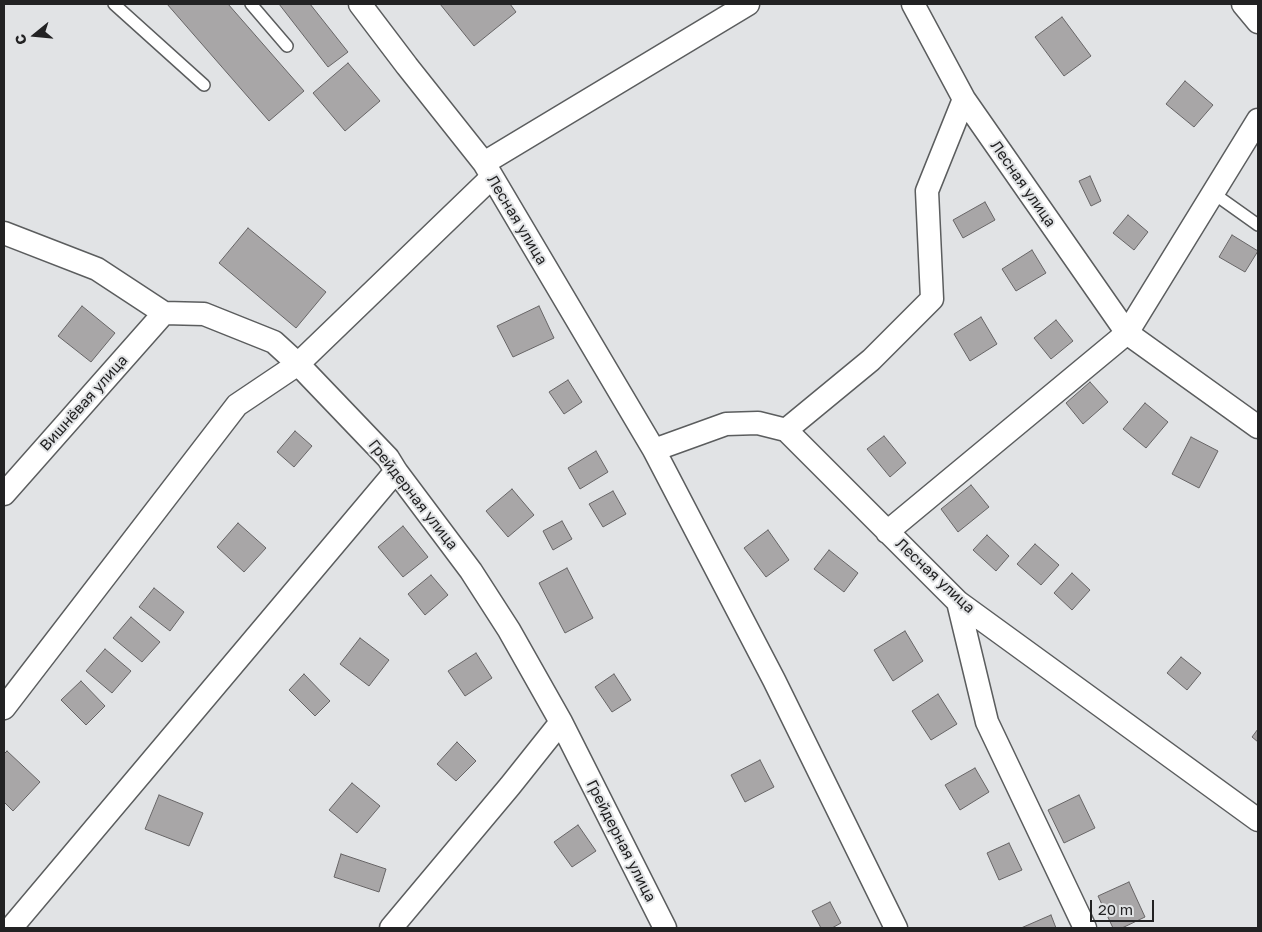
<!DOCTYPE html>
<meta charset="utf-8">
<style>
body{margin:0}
#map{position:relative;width:1262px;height:932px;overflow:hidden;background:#e1e3e5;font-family:"Golos Text",sans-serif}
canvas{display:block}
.frame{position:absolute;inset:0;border:5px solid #222223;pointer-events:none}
.north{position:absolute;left:10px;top:10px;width:50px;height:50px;-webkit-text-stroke:4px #e1e3e5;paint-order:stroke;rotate:253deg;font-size:14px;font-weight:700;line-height:20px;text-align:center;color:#222223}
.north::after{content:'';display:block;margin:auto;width:18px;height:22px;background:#222223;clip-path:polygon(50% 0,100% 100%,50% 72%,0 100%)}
.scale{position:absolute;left:1090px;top:900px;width:64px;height:22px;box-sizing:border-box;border:2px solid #222223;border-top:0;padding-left:6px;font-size:15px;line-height:18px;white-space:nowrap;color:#222223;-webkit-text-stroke:4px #e1e3e5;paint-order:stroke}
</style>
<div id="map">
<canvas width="1262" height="932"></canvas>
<div class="frame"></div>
<div class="north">С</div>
<div class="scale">20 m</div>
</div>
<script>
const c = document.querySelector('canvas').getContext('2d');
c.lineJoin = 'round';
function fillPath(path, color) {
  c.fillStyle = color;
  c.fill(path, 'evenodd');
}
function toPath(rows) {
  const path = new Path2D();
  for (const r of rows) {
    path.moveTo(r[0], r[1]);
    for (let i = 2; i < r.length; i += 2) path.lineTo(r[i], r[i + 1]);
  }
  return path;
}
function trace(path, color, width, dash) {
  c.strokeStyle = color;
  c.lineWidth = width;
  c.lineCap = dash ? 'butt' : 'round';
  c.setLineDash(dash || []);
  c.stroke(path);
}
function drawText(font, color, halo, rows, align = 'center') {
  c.font = font + ' "Golos Text",sans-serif';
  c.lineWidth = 4;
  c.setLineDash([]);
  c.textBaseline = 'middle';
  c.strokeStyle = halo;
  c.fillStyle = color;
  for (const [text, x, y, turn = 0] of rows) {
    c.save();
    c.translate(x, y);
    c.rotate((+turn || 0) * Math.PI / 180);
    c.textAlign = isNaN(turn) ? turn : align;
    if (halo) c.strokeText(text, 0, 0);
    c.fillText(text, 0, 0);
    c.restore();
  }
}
const building = toPath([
 [167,4,228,4,304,91,269,121,167,4],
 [279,4,310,4,348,52,328,67,279,4],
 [440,4,510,4,516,12,474,46,440,4],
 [1062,17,1091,56,1064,76,1035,37,1062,17],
 [348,63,380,101,345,131,313,93,348,63],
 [1185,81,1213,105,1194,127,1166,104,1185,81],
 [1090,176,1101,201,1091,206,1079,181,1090,176],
 [985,202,995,220,963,238,953,220,985,202],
 [1128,215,1148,232,1134,250,1113,233,1128,215],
 [248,228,326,292,296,328,219,263,248,228],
 [1232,235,1258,251,1245,272,1219,257,1232,235],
 [1032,250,1046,273,1016,291,1002,269,1032,250],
 [82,306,115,333,91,362,58,336,82,306],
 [539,306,554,338,513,357,497,326,539,306],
 [981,317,997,344,970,361,954,334,981,317],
 [1056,320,1073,341,1051,359,1034,338,1056,320],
 [568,380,582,402,564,414,549,392,568,380],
 [1090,382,1108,402,1083,424,1066,403,1090,382],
 [1145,403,1168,422,1146,448,1123,429,1145,403],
 [295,431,312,446,294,467,277,452,295,431],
 [884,436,906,463,890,477,867,449,884,436],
 [1191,437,1218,451,1199,488,1172,474,1191,437],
 [596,451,608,472,580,489,568,468,596,451],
 [971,485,989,507,958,532,941,509,971,485],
 [512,489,534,515,508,537,486,511,512,489],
 [613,491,626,514,603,527,589,504,613,491],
 [562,521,572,539,553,550,543,531,562,521],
 [238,523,266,548,244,572,217,547,238,523],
 [403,526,428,557,403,577,378,547,403,526],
 [768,530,789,560,766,577,744,548,768,530],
 [987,535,1009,556,996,571,973,550,987,535],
 [1035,544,1059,565,1041,585,1017,564,1035,544],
 [829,550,858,573,844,592,814,569,829,550],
 [567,568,593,618,565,633,539,583,567,568],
 [1072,573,1090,590,1072,610,1054,593,1072,573],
 [431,575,448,595,425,615,408,594,431,575],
 [154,588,184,612,170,631,139,607,154,588],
 [131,617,160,642,142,662,113,638,131,617],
 [905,631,923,661,893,681,874,650,905,631],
 [360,638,389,660,369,686,340,664,360,638],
 [105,649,131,671,112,693,86,671,105,649],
 [476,653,492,678,465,696,448,671,476,653],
 [1181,657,1201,673,1187,690,1167,673,1181,657],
 [304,674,330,701,315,716,289,690,304,674],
 [614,674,631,700,612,712,595,687,614,674],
 [81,681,105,706,86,725,61,700,81,681],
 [938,694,957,724,931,740,912,711,938,694],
 [1258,729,1258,742,1252,737,1258,729],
 [457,742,476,761,456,781,437,764,457,742],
 [7,751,40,782,13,811,4,802,4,754,7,751],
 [760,760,774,787,745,802,731,775,760,760],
 [975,768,989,792,960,810,945,785,975,768],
 [352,783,380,806,357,833,329,810,352,783],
 [159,795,203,813,189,846,145,829,159,795],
 [1079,795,1095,828,1064,843,1048,810,1079,795],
 [578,825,596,851,572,867,554,842,578,825],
 [1009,843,1022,870,999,880,987,853,1009,843],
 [341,854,386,869,379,892,334,877,341,854],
 [1129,882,1145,917,1122,928,1113,928,1098,896,1129,882],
 [830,902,841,923,832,928,821,928,812,911,830,902],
 [1051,915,1056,928,1021,928,1051,915]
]);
const service = toPath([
 [114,4,204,85],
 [251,4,287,46],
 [1213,193,1258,225]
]);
const minor = toPath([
 [360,4,407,66,484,163,654,450,774,680,896,928],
 [1243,4,1258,22],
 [964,99,1127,333,1258,427],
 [484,163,748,4],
 [4,233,97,269,164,313,204,314,274,342,298,364,388,458,396,471,471,571,509,630,561,722,665,928],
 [786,430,871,360,932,299,927,191,964,99,913,4],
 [654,450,726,424,758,423,786,430,958,602,1258,820],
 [4,494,164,313],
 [887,532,1127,333,1258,120],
 [958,602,987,722,1085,928],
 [4,708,237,405,298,364,491,178],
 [11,928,396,471],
 [391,928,510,786,561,722]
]);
const streetNames = [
 ["Лесная улица",1023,184,55],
 ["Лесная улица",517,220,59],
 ["Вишнёвая улица",84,403,-48],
 ["Грейдерная улица",413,495,52],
 ["Лесная улица",935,576,43],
 ["Грейдерная улица",621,841,63]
];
fillPath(building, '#a8a6a7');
trace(building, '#676566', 1);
trace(service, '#5b5d5e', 14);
trace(minor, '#5b5d5e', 25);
trace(service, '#fff', 11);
trace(minor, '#fff', 22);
drawText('15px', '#222223', '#e1e3e5', streetNames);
</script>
